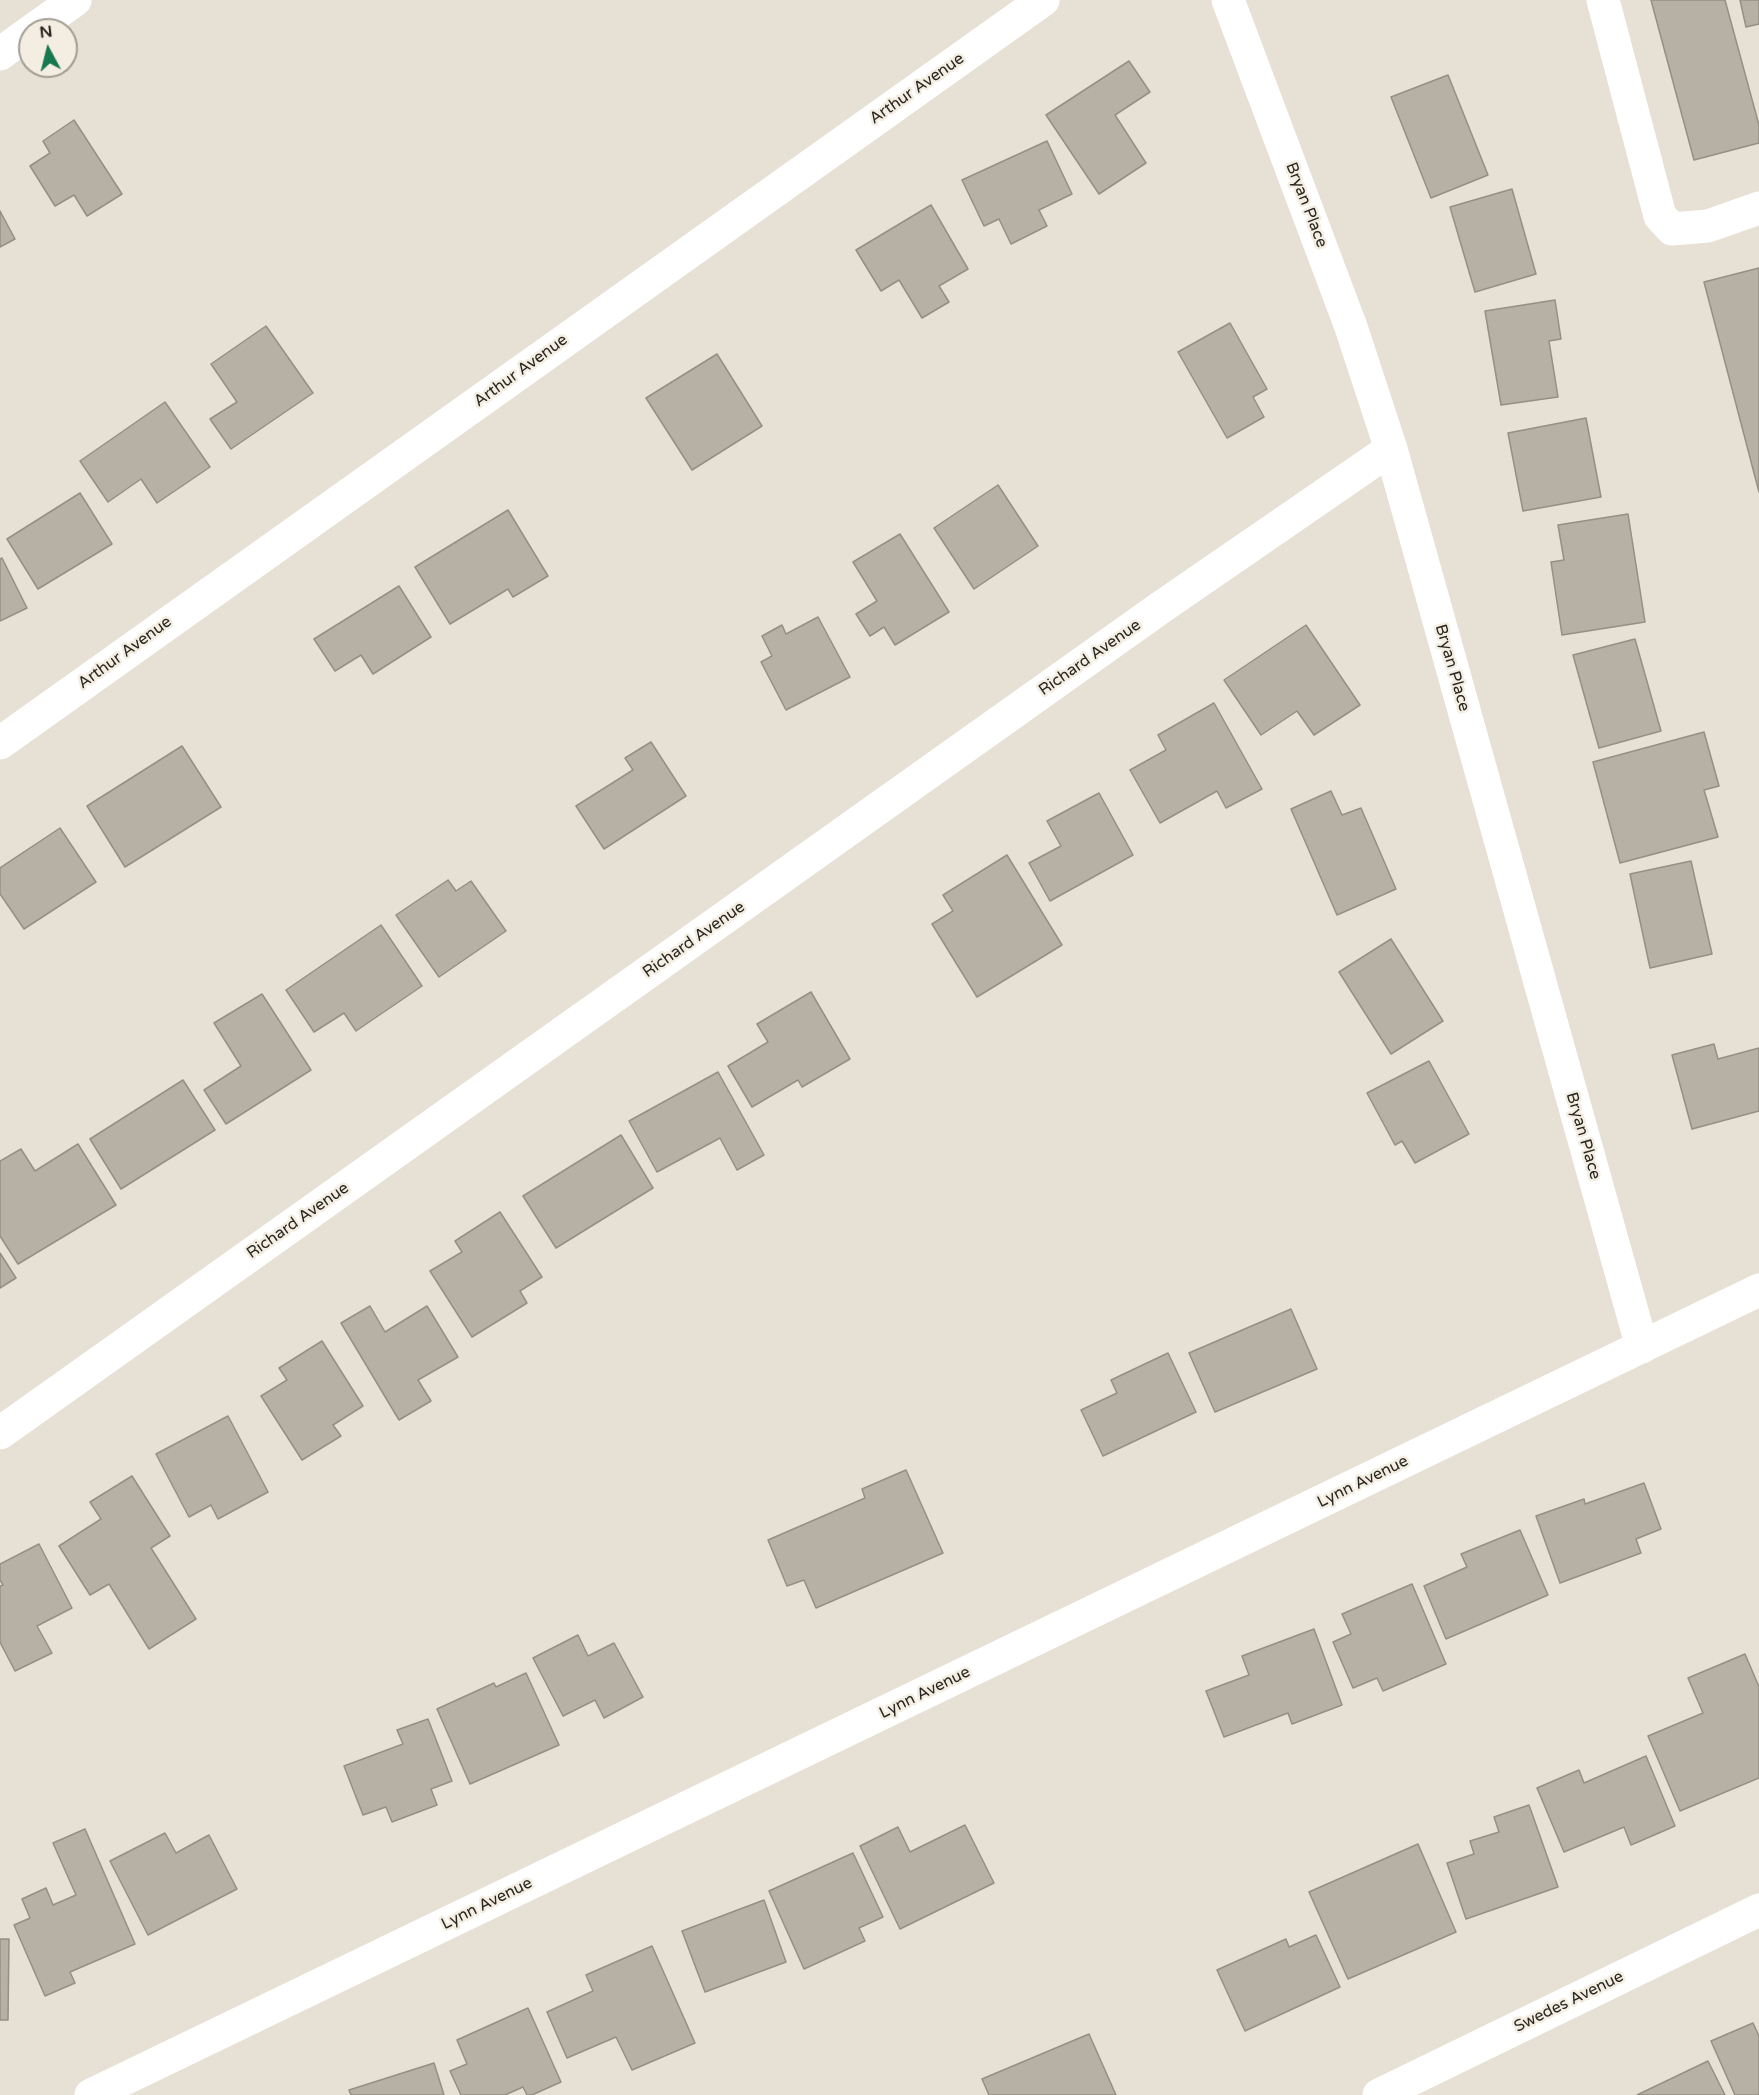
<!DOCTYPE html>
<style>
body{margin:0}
#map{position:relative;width:1759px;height:2095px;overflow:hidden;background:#e7e0d4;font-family:"Varela Round",sans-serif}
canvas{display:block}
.north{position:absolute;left:18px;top:18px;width:60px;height:60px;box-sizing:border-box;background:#f4ede1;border:2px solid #a29d94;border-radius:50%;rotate:353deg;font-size:16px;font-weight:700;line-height:24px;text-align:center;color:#282621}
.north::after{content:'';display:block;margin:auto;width:21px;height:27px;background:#18784f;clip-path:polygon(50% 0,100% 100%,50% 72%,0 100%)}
</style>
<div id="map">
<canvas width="1759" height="2095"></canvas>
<div class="north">N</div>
</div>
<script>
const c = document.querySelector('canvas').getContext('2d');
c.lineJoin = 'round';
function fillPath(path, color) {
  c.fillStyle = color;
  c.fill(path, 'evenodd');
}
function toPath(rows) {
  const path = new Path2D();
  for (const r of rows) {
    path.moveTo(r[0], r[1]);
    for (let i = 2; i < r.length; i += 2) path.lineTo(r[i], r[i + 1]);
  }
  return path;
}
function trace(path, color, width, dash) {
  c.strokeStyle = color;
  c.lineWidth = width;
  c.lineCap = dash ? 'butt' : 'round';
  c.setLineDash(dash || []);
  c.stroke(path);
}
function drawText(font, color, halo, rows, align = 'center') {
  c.font = font + ' "Varela Round",sans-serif';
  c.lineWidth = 5;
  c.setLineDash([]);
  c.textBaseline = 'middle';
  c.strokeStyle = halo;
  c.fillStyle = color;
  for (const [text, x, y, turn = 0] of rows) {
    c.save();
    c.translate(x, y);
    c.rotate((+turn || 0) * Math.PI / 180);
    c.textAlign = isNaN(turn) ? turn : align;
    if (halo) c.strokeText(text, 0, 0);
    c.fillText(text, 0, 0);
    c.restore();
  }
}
const building = toPath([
 [1651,0,1725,0,1759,125,1759,143,1694,160,1651,0],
 [1740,0,1759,0,1759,24,1746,27,1740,0],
 [1129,61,1150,92,1115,115,1146,163,1099,194,1046,115,1129,61],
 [1448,75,1488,175,1431,198,1391,97,1448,75],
 [74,120,122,194,87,216,74,195,55,206,30,166,50,153,43,141,74,120],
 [1047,141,1072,194,1039,210,1047,226,1011,244,999,219,984,226,962,180,1047,141],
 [1512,189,1536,274,1475,292,1450,207,1512,189],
 [931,205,968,269,939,286,949,302,922,318,899,280,881,291,856,250,931,205],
 [0,211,15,239,0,247,0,211],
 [1759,268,1759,492,1704,282,1759,268],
 [1555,300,1561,339,1549,341,1558,397,1501,405,1485,311,1555,300],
 [1230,323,1267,389,1253,397,1264,417,1227,438,1178,352,1230,323],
 [266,326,313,393,231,449,210,419,237,402,211,364,266,326],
 [717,354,762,426,692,470,646,398,717,354],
 [165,402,210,467,157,503,141,479,108,502,80,461,165,402],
 [1586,418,1601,497,1523,511,1508,433,1586,418],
 [998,485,1038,546,974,589,934,528,998,485],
 [80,493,112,544,38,589,7,539,80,493],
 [508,510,548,576,513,597,508,589,450,624,415,567,508,510],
 [1628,514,1645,622,1562,635,1551,562,1564,560,1558,525,1628,514],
 [900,534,949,612,895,645,884,627,870,636,856,614,877,601,853,562,900,534],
 [2,558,27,608,0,621,0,559,2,558],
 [399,586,431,637,373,674,361,655,335,671,314,639,399,586],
 [818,617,850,677,786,710,761,662,772,656,762,636,782,625,786,634,818,617],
 [1306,625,1360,705,1314,735,1297,711,1261,735,1224,680,1306,625],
 [1635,639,1661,731,1599,748,1573,655,1635,639],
 [1214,703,1262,789,1226,808,1217,791,1160,823,1130,770,1166,750,1158,735,1214,703],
 [1704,732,1719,786,1704,790,1718,837,1620,863,1593,762,1704,732],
 [651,742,686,796,604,849,576,806,633,770,625,758,651,742],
 [182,746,221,807,125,867,87,806,182,746],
 [1331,791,1342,815,1361,808,1396,889,1337,915,1291,809,1331,791],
 [1099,793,1133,855,1050,901,1029,863,1061,846,1047,821,1099,793],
 [60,828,96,882,24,929,0,894,0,868,60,828],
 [1007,855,1062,945,977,997,932,924,953,911,943,895,1007,855],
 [1691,861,1712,954,1650,968,1630,874,1691,861],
 [448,880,456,891,471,881,506,931,439,977,396,915,448,880],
 [381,925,422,986,356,1031,344,1013,314,1032,286,990,381,925],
 [1391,939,1443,1021,1391,1054,1339,972,1391,939],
 [811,992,850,1059,802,1087,798,1080,752,1107,728,1066,768,1042,757,1024,811,992],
 [262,994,311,1070,226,1124,204,1090,241,1066,214,1023,262,994],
 [1714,1044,1718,1059,1759,1048,1759,1111,1692,1129,1672,1055,1714,1044],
 [1429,1061,1469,1134,1415,1163,1402,1141,1395,1145,1367,1093,1429,1061],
 [718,1072,764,1155,737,1170,720,1138,657,1172,629,1121,718,1072],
 [183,1080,215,1130,121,1189,90,1139,183,1080],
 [621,1135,653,1188,556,1248,523,1196,621,1135],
 [78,1144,116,1205,18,1264,0,1236,0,1161,21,1149,35,1171,78,1144],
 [500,1212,542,1277,520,1291,527,1303,472,1337,430,1271,462,1252,455,1241,500,1212],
 [0,1253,16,1278,0,1288,0,1253],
 [370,1306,385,1332,427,1306,458,1357,418,1380,431,1401,399,1420,341,1323,370,1306],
 [1291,1309,1317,1369,1215,1412,1189,1353,1291,1309],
 [322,1341,363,1406,333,1425,341,1436,302,1460,261,1396,287,1380,279,1368,322,1341],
 [1168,1353,1196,1412,1103,1456,1081,1410,1117,1393,1111,1380,1168,1353],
 [228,1416,268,1492,218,1519,211,1505,189,1517,156,1454,228,1416],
 [906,1470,943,1553,816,1608,804,1580,787,1586,768,1540,865,1498,862,1489,906,1470],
 [132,1476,170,1536,151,1548,196,1619,149,1649,109,1584,90,1595,59,1546,101,1519,90,1502,132,1476],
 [1644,1483,1661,1529,1636,1539,1641,1553,1560,1583,1536,1516,1584,1499,1585,1504,1644,1483],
 [1520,1530,1548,1595,1446,1639,1424,1586,1467,1567,1461,1554,1520,1530],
 [39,1544,72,1608,37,1626,52,1653,15,1671,0,1642,0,1586,3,1585,0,1580,0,1564,39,1544],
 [1412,1584,1446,1664,1383,1691,1377,1678,1353,1688,1333,1642,1351,1634,1342,1614,1412,1584],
 [1314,1629,1342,1705,1292,1724,1288,1713,1224,1737,1206,1691,1249,1675,1242,1656,1314,1629],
 [578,1635,588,1656,614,1643,643,1697,604,1718,595,1700,563,1716,533,1658,578,1635],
 [1745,1654,1759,1687,1759,1778,1680,1811,1648,1736,1703,1713,1688,1678,1745,1654],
 [526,1673,559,1745,470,1784,437,1709,494,1683,496,1687,526,1673],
 [428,1719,452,1781,431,1789,437,1805,392,1822,386,1807,363,1815,344,1766,403,1744,397,1730,428,1719],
 [1646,1756,1675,1826,1631,1845,1624,1827,1564,1852,1537,1788,1579,1770,1584,1783,1646,1756],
 [1529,1805,1558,1887,1466,1919,1447,1863,1474,1854,1470,1841,1499,1832,1494,1817,1529,1805],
 [965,1825,994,1883,900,1929,860,1846,898,1827,910,1852,965,1825],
 [85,1829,135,1944,70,1972,75,1983,45,1996,14,1925,30,1918,22,1899,46,1888,53,1905,76,1895,53,1843,85,1829],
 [165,1833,176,1853,209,1835,237,1889,148,1935,110,1861,165,1833],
 [1418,1844,1456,1932,1348,1979,1309,1892,1418,1844],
 [853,1853,883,1917,859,1928,865,1941,804,1969,769,1891,853,1853],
 [764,1900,786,1962,705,1992,682,1931,764,1900],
 [1316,1935,1340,1987,1245,2031,1217,1970,1286,1939,1289,1947,1316,1935],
 [0,1939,9,1939,8,2020,0,2020,0,1939],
 [652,1946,695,2043,632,2070,616,2037,567,2058,547,2012,593,1991,586,1975,652,1946],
 [528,2008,561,2082,532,2095,527,2095,523,2087,505,2095,461,2095,450,2071,467,2064,457,2040,528,2008],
 [1753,2023,1759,2036,1759,2095,1735,2095,1711,2041,1753,2023],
 [1089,2034,1116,2095,989,2095,982,2079,1089,2034],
 [1708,2061,1725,2095,1637,2095,1708,2061],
 [434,2063,444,2095,351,2095,349,2090,434,2063]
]);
const minor = toPath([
 [1228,0,1351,327,1391,449,1642,1347],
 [1603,0,1660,216,1672,229,1708,226,1759,208],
 [33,30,75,0],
 [0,54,30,32],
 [0,743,1043,0],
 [0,1433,1160,608,1391,449],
 [91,2095,1759,1290],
 [1379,2095,1759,1910]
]);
const streetNames = [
 ["Arthur Avenue",917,89,-35],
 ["Bryan Place",1306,205,69],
 ["Arthur Avenue",521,371,-36],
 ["Arthur Avenue",125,653,-36],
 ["Richard Avenue",1090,658,-35],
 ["Bryan Place",1452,668,74],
 ["Richard Avenue",694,940,-35],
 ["Bryan Place",1583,1136,74],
 ["Richard Avenue",298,1221,-35],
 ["Lynn Avenue",1363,1482,-26],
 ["Lynn Avenue",925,1693,-26],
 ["Lynn Avenue",487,1904,-26],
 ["Swedes Avenue",1569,2002,-26]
];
fillPath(building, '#b7b0a5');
trace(building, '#958f84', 1.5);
trace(minor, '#fff', 33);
drawText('16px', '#282621', '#f4ede1', streetNames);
</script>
